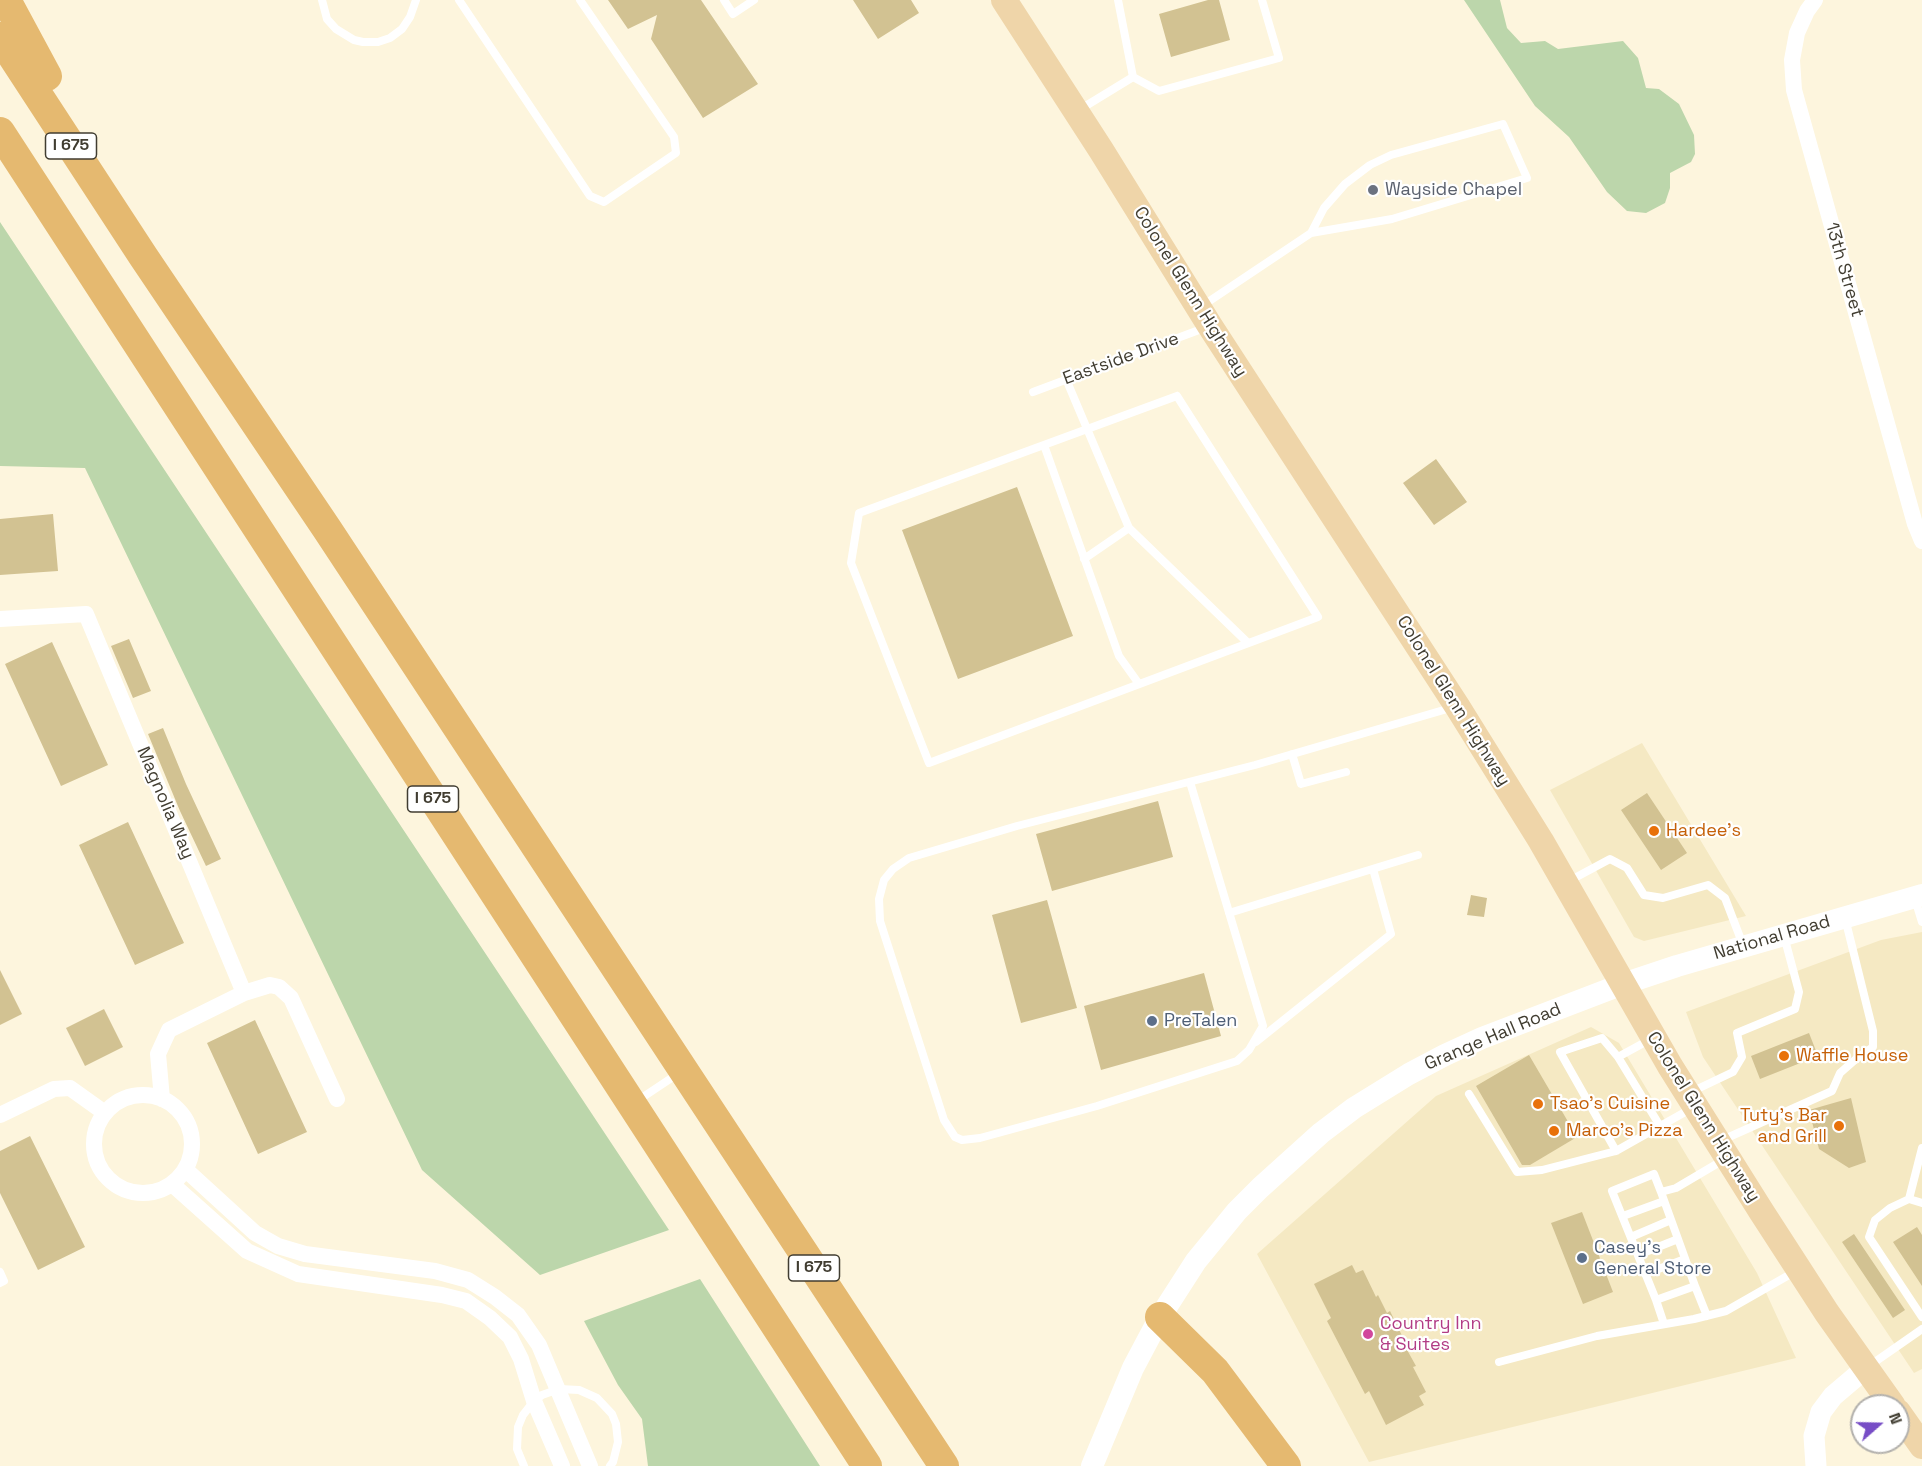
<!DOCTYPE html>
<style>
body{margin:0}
#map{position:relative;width:1922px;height:1466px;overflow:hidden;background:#fdf5dd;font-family:"Space Grotesk",sans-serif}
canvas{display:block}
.north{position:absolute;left:1850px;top:1394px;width:60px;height:60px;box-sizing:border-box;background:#fff;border:2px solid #b3b1ad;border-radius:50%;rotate:70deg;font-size:16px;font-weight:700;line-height:24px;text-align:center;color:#413d31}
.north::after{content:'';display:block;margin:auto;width:21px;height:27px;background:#774dc6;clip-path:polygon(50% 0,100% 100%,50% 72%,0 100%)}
</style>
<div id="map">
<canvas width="1922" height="1466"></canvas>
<div class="north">N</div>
</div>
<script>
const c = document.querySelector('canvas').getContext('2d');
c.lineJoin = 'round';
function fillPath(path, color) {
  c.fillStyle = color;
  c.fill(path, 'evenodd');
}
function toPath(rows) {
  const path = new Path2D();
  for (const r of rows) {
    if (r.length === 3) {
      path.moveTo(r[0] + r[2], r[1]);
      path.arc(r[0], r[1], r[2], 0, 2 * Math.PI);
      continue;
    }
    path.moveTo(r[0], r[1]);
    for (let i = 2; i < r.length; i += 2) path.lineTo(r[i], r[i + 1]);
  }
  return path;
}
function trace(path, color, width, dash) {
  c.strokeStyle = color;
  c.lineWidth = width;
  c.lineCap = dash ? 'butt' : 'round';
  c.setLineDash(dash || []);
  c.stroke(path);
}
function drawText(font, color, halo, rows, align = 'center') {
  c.font = font + ' "Space Grotesk",sans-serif';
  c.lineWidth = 4.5;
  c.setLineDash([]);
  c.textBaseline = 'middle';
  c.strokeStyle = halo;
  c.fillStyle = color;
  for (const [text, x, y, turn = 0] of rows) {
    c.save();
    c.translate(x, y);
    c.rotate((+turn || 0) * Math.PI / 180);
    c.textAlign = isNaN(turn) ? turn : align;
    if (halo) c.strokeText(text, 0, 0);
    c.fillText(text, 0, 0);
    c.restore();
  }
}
const built = toPath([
 [1642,743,1746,916,1644,941,1634,937,1550,790],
 [1922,932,1922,1369,1914,1373,1703,1057,1686,1012,1881,940],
 [1591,1027,1619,1043,1757,1273,1796,1358,1369,1462,1257,1254,1436,1096]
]);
const green = toPath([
 [1464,0,1500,0,1507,28,1521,43,1545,41,1558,49,1623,41,1638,58,1646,88,1659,89,1679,104,1694,135,1695,154,1691,162,1670,173,1670,188,1665,203,1646,213,1627,211,1607,192,1569,137,1535,106],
 [0,222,669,1230,540,1275,422,1170,85,468,0,466],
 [700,1279,820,1466,648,1466,642,1419,618,1385,584,1321]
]);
const building = toPath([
 [608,0,701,0,758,84,703,118,651,39,657,15,628,29],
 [853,0,911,0,919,13,878,39],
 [1208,0,1219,0,1230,40,1171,57,1159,14],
 [1436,459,1467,502,1434,525,1403,483],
 [1017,487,1073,636,958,679,902,530],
 [53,514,58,571,0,575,0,519],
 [129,639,151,691,133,698,111,646],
 [52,642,108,765,61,786,5,664],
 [163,728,186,784,221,859,206,866,180,811,148,734],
 [1647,793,1687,853,1661,870,1621,810],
 [1158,801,1173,857,1052,891,1036,834],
 [128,822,184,943,135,965,79,845],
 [1471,895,1487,898,1484,917,1467,915],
 [1047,900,1077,1008,1021,1023,992,915],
 [0,970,22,1014,0,1025],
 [1204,973,1221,1036,1101,1070,1084,1006],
 [104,1009,123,1047,85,1066,66,1028],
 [255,1020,307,1132,258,1154,207,1043],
 [1809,1033,1818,1056,1760,1079,1751,1056],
 [1529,1055,1577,1137,1530,1165,1522,1165,1476,1086],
 [1851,1098,1866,1162,1849,1168,1819,1149,1809,1110],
 [30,1136,85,1247,38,1270,0,1193,0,1151],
 [1582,1212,1613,1292,1583,1304,1551,1223],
 [1917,1227,1922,1235,1922,1286,1893,1242],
 [1854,1234,1905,1310,1893,1318,1842,1242],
 [1352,1265,1356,1273,1363,1270,1376,1297,1378,1295,1387,1313,1390,1311,1408,1348,1406,1348,1416,1366,1413,1367,1426,1392,1419,1396,1424,1405,1386,1425,1369,1391,1365,1394,1327,1321,1331,1318,1314,1284]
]);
const service = toPath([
 [322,0,327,19,336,29,354,40,363,42,378,42,390,38,402,29,410,17,416,0],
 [459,0,590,196,604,202,676,153,674,137,580,0],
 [724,0,733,14,754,0],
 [1118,0,1133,77,1159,91,1279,58,1262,0],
 [1079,110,1133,77],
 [1202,306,1311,233,1392,219,1527,178,1503,124,1391,155,1370,165,1345,184,1324,208,1311,233],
 [1066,379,1129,528,1247,642],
 [1033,392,1207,327],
 [1177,396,1318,617,929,763,851,563,859,513,1177,396],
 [1044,445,1119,656,1139,684],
 [1084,559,1129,528],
 [1292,754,1301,784,1346,772],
 [1190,782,1263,1026,1249,1050,1237,1061,1097,1106,980,1138,962,1140,955,1137,944,1120,880,921,879,899,884,880,893,869,909,858,1017,826,1255,765,1454,707],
 [1569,881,1610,859,1627,868,1644,895,1663,898,1708,885,1725,898,1743,945],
 [1915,899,1922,922],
 [1229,913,1418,855],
 [1651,1039,1618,1057,1602,1038,1560,1052,1616,1151,1694,1107],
 [1256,1042,1391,934,1373,869],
 [1618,1057,1660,1126],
 [1691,1092,1733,1072,1742,1057,1737,1033,1795,1009,1799,992,1784,936],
 [1469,1094,1517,1172,1542,1170,1616,1151],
 [637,1101,679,1073],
 [1720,1141,1832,1091,1840,1073,1856,1059,1873,1047,1873,1031,1845,918],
 [1661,1192,1654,1174,1612,1191,1656,1300,1695,1286,1661,1192,1676,1188,1725,1159],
 [1909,1199,1922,1148],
 [1922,1203,1909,1199,1890,1208,1875,1220,1869,1237,1922,1317],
 [1623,1216,1664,1201],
 [1631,1237,1671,1220],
 [1638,1255,1678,1239],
 [0,1272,4,1281,0,1283],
 [1645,1274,1685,1259],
 [1695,1286,1707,1316],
 [1656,1300,1664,1324],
 [1499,1362,1597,1336,1694,1319,1726,1311,1796,1271],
 [1869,1366,1922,1329],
 [524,1466,517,1449,518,1427,523,1415,534,1401,542,1395,559,1389,579,1390,597,1398,612,1414,616,1424,618,1442,613,1462,610,1466]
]);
const minor = toPath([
 [1815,0,1807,11,1797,33,1792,60,1794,90,1915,524,1922,541],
 [0,619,86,614,244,993,169,1030,158,1054,162,1099],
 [244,993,270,985,279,987,291,998,337,1099],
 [143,1144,49],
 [0,1115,54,1089,70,1088,105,1113],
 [185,1169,255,1233,278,1246,305,1254,435,1271,468,1280,495,1297,518,1315,539,1345,590,1466],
 [172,1184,247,1251,298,1274,442,1295,466,1301,490,1318,510,1337,521,1359,534,1401,562,1466]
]);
const tertiary = toPath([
 [1816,1466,1814,1436,1821,1412,1833,1396,1866,1368]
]);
const secondary = toPath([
 [1092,1466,1133,1368,1160,1317,1196,1261,1237,1211,1260,1188,1321,1133,1354,1108,1409,1074,1445,1055,1482,1038,1623,984,1677,966,1922,895]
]);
const primary = toPath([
 [1004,0,1101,150,1210,326,1457,706,1541,841,1670,1066,1761,1211,1827,1313,1893,1406],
 [1898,1412,1922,1446]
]);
const motorway = toPath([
 [6,0,47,76],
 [0,37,143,256,327,529,944,1466],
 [0,132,867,1466],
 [1160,1317,1215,1371,1286,1466]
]);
const markers = [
 [1373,190,6,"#6b7280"],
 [1654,831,6,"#e8710a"],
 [1152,1021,6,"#5c6f8a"],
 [1784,1056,6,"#e8710a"],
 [1538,1104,6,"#e8710a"],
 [1839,1126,6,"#e8710a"],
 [1554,1131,6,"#e8710a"],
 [1582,1258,6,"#5c6f8a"],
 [1368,1334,6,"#d1479c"]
];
const shields = [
 [71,146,51],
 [433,799,51],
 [814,1268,51]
];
const shieldNames = [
 ["I 675",71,146],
 ["I 675",433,799],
 ["I 675",814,1268]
];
const worshipNames = [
 ["Wayside Chapel",1385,190]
];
const streetNames = [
 ["13th Street",1844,270,74],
 ["Colonel Glenn Highway",1190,292,58],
 ["Eastside Drive",1121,359,-20],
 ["Colonel Glenn Highway",1453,701,58],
 ["Magnolia Way",165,803,67],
 ["National Road",1772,938,-16],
 ["Grange Hall Road",1493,1037,-23],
 ["Colonel Glenn Highway",1703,1117,58]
];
const foodNames = [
 ["Hardee's",1666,831],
 ["Waffle House",1796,1056],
 ["Tsao's Cuisine",1550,1104],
 ["Tuty's Bar",1827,1116,"right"],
 ["and Grill",1827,1137,"right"],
 ["Marco's Pizza",1566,1131]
];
const serviceNames = [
 ["PreTalen",1164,1021],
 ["Casey's",1594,1248],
 ["General Store",1594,1269]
];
const hotelNames = [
 ["Country Inn",1380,1324],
 ["& Suites",1380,1345]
];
fillPath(built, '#f5e9c3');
fillPath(green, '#bcd6ab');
fillPath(building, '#d2c292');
trace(service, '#fff', 8);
trace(minor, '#fff', 16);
trace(tertiary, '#fff', 21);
trace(secondary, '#fff', 22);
trace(primary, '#efd5a9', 26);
trace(motorway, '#e5b970', 30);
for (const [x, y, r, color] of markers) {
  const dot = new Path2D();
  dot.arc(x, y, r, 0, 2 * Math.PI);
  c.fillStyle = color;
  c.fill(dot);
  trace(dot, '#fff', 2);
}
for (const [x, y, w] of shields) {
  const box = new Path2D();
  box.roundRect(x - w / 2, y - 13, w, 26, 4.5);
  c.fillStyle = '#fff';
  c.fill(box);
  trace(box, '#413d31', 1.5);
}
drawText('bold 16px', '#413d31', null, shieldNames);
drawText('18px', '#5b616d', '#fff', worshipNames, 'left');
drawText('18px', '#413d31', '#fff', streetNames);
drawText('18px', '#c56008', '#fff', foodNames, 'left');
drawText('18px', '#4e5e75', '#fff', serviceNames, 'left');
drawText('18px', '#b23c85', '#fff', hotelNames, 'left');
</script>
